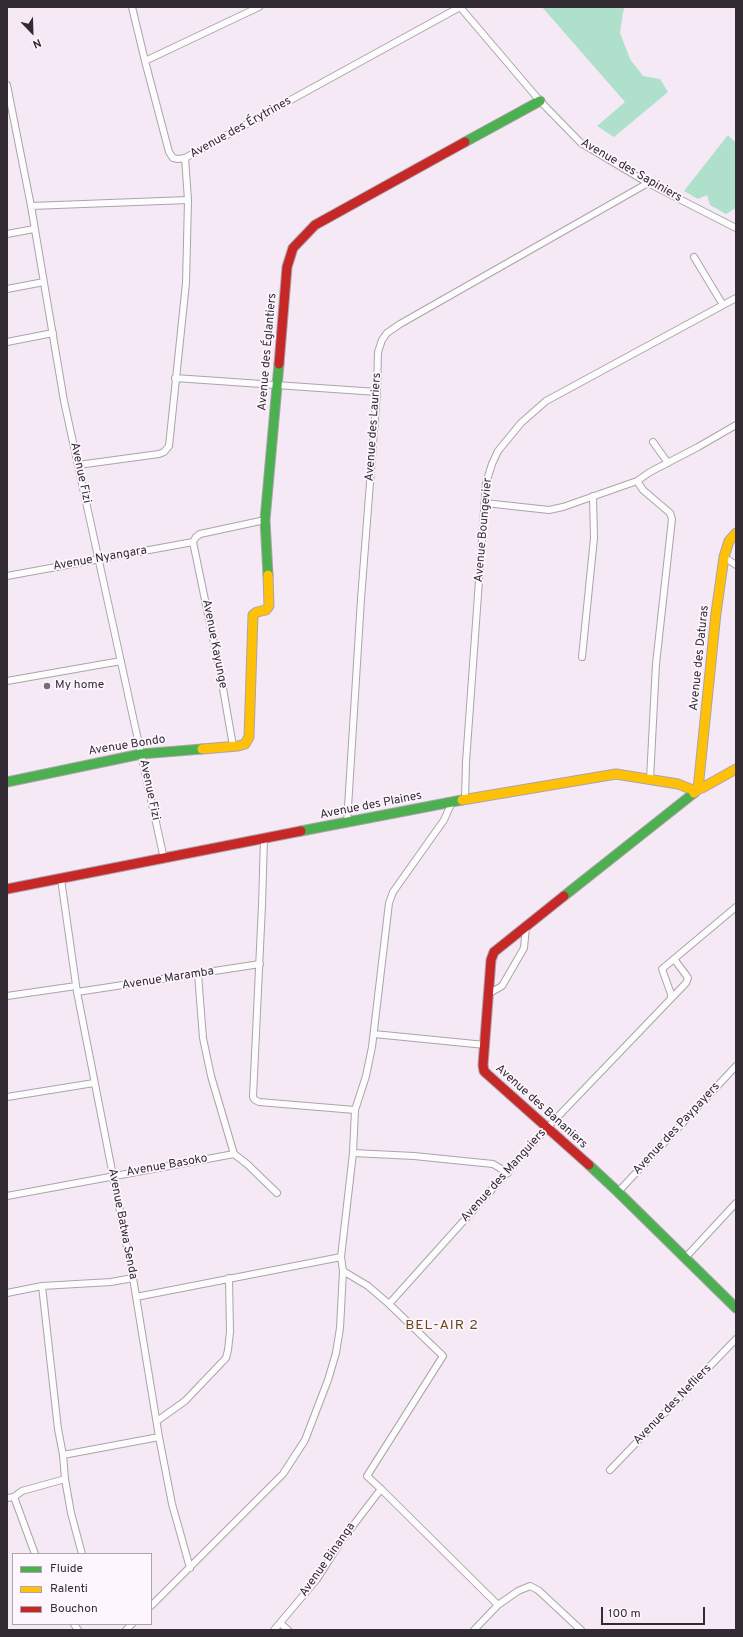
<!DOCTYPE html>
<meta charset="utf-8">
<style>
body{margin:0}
#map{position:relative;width:743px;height:1637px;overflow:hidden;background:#f4e9f4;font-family:Overpass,sans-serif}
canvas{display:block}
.frame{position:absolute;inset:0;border:8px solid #322b33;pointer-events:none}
.legend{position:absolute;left:12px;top:1553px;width:140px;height:72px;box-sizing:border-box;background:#fef6fe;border:1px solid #aca5ad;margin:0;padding:5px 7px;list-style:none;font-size:12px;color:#322b33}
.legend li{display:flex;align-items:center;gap:8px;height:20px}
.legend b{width:20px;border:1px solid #aca5ad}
.north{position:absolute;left:12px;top:12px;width:40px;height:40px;-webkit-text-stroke:3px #fef6fe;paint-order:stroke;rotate:157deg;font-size:11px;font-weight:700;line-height:16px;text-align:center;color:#322b33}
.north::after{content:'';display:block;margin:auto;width:14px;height:18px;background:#322b33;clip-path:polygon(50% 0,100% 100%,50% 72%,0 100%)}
.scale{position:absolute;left:601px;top:1607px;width:104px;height:18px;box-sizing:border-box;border:2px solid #322b33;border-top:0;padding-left:5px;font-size:12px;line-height:14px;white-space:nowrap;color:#322b33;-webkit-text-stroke:3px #fef6fe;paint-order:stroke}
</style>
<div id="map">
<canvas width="743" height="1637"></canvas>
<div class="frame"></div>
<ul class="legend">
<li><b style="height:5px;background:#4caf50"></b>Fluide</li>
<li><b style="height:5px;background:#ffc107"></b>Ralenti</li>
<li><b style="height:5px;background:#c62828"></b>Bouchon</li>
</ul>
<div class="north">N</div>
<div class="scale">100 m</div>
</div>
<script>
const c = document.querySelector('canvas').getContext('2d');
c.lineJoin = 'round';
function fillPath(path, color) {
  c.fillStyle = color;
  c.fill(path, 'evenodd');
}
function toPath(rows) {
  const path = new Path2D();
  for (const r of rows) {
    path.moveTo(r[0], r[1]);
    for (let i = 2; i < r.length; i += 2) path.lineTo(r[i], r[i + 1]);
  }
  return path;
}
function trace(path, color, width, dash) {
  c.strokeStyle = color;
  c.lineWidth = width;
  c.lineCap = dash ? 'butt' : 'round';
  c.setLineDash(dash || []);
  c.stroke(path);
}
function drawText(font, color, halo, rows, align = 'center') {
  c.font = font + ' Overpass,sans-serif';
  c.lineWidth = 3.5;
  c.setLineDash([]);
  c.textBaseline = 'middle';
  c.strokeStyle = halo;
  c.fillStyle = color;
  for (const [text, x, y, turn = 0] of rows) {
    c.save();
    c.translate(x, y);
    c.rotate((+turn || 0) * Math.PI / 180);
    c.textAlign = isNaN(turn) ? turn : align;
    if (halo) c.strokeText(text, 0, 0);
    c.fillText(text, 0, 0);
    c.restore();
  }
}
const green = toPath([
 [542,7,625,7,623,12,620,33,630,59,643,76,660,79,668,92,614,137,597,126,625,102],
 [728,135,736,143,736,208,726,214,710,205,707,195,698,199,684,191]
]);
const street = toPath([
 [132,7,145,61,169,152,173,158,178,159,185,158,460,7],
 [460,7,540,101,581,143,648,183,736,228],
 [145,61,259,7],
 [7,85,31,206,64,401,164,859],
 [31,206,188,200],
 [7,234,34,229],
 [694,257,723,305],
 [7,289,44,282],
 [7,342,53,333],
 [175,378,377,392],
 [653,442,668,463],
 [78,465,159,454,164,452,169,446,186,283,188,200,185,158],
 [637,481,643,490,670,513,672,519,656,664,650,779],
 [485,503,549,510,563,507,637,481,650,472,698,447,736,425],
 [193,542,221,677,233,746],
 [193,542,196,537,200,534,265,520],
 [724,557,736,565],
 [7,576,193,542],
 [582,657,594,538,593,496],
 [7,681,121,661],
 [465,799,466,762,486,483,492,464,498,451,521,423,546,401,736,298],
 [347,823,361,599,377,392,378,352,382,340,387,333,400,324,648,183],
 [264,838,262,905,253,1097,255,1100,259,1102,355,1110],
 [61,879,77,992,133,1278,159,1437,172,1504,190,1568],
 [198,974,203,1038,211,1076,234,1154,247,1164,277,1193],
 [77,992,260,964],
 [488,994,502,986,524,948,526,927],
 [7,996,76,986],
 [671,998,671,994,662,969,736,907],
 [374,1034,485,1045],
 [7,1097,94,1083],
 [353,1153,414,1156,493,1164,508,1173],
 [618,1192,736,1066],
 [7,1196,234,1154],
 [685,1258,736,1203],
 [343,1271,368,1286,389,1304,443,1356,367,1476,381,1489,498,1605],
 [42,1286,58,1429,63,1455,65,1479,71,1513,82,1554],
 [7,1293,42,1286,111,1282,133,1278],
 [136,1297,341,1257],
 [389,1304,547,1128,686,983,688,978,686,975,674,959],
 [157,1421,185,1401,226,1358,228,1350,230,1332,229,1278],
 [63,1455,159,1437],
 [610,1470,736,1339],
 [14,1497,35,1554],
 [7,1498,14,1497,22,1491,65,1479],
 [151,1606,283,1474,305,1440,328,1380,336,1353,340,1328,343,1271,341,1257,353,1153,355,1110,366,1076,372,1047,389,903,393,892,444,820,452,802],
 [280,1623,288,1630],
 [74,1624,78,1630],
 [126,1630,132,1624],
 [274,1630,317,1579,342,1540,381,1489],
 [474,1630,498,1605,518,1591,530,1586,538,1590,581,1630]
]);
const fast = toPath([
 [465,142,540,101],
 [268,575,265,520,279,364],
 [7,782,141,754,202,749],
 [301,831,462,800],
 [564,896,694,793],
 [589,1165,618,1192,736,1308]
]);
const slow = toPath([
 [202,749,238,746,245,744,249,737,253,615,257,612,266,610,269,606,268,575],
 [694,793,698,789,716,613,724,557,729,541,736,533],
 [462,800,616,774,678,784,693,790,702,788,736,769]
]);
const jam = toPath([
 [279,364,287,267,293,248,315,225,465,142],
 [7,889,301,831],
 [564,896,494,952,491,960,483,1065,484,1071,487,1074,589,1165]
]);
const markers = [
 [47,686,4,"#766e77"]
];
const streetNames = [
 ["Avenue des Érytrines",241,128,-29],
 ["Avenue des Sapiniers",631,171,30],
 ["Avenue des Églantiers",268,352,-85],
 ["Avenue des Lauriers",374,427,-86],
 ["Avenue Fizi",80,473,78],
 ["Avenue Boungevier",484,530,-85],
 ["Avenue Nyangara",100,559,-10],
 ["Avenue Kayunge",214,644,79],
 ["Avenue des Daturas",700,658,-84],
 ["Avenue Bondo",127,746,-9],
 ["Avenue Fizi",149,790,78],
 ["Avenue des Plaines",371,806,-11],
 ["Avenue Maramba",168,979,-9],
 ["Avenue des Bananiers",541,1107,42],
 ["Avenue des Paypayers",677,1129,-47],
 ["Avenue Basoko",167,1166,-10],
 ["Avenue des Manguiers",504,1176,-48],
 ["Avenue Batwa Senda",122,1224,79],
 ["Avenue des Nefliers",673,1405,-46],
 ["Avenue Binanga",328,1560,-55]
];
const poiNames = [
 ["My home",55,686]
];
const quarterNames = [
 ["BEL-AIR 2",442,1326]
];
fillPath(green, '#aee0cc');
trace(street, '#aba4ab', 8);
trace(fast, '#aba4ab', 11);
trace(slow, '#aba4ab', 11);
trace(jam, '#aba4ab', 11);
trace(street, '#fdfcfd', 6);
trace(fast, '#4caf50', 9);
trace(slow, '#ffc107', 9);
trace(jam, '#c62828', 9);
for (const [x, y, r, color] of markers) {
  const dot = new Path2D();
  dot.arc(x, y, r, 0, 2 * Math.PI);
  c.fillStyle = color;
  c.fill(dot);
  trace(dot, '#fef6fe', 1.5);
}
drawText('12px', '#322b33', '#fef6fe', streetNames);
drawText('12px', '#322b33', '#fef6fe', poiNames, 'left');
c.letterSpacing = '1px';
drawText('14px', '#6b4a15', '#fef6fe', quarterNames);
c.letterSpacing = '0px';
</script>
